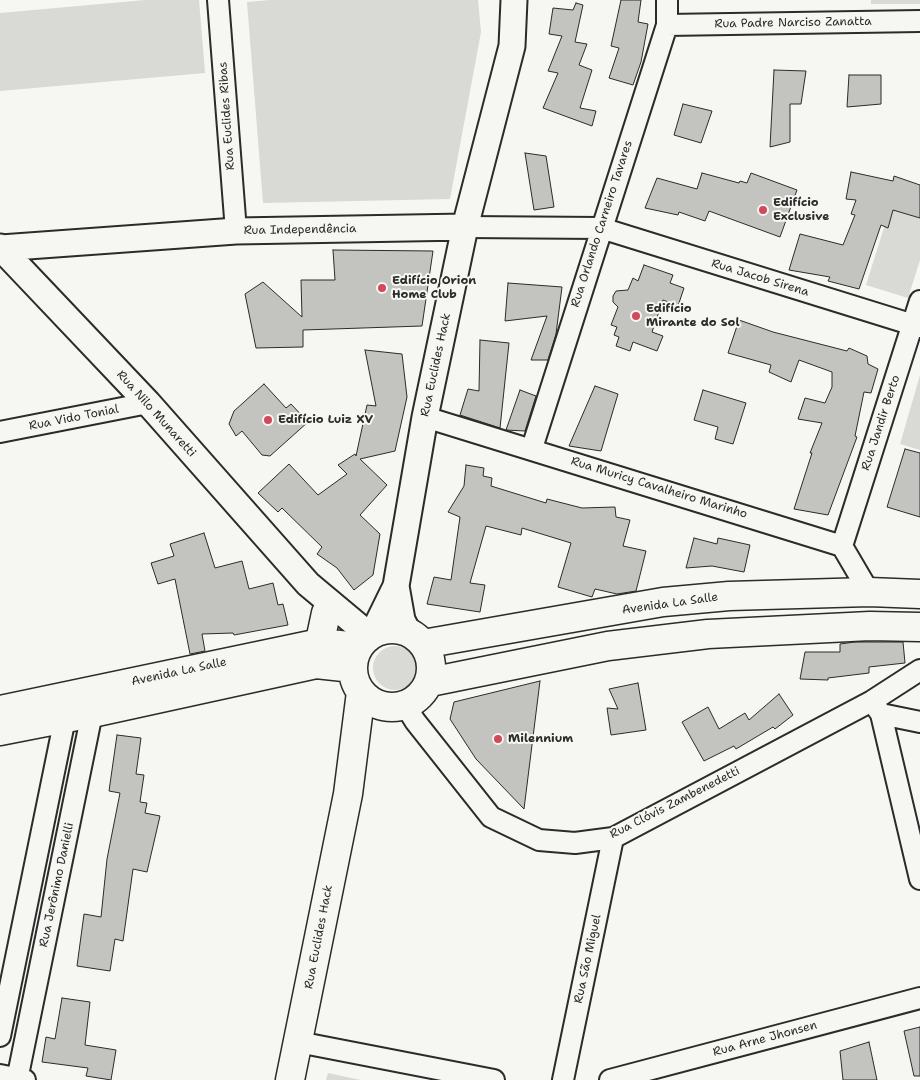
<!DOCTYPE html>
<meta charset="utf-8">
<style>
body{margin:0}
canvas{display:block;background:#f6f6f2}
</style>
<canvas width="920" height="1080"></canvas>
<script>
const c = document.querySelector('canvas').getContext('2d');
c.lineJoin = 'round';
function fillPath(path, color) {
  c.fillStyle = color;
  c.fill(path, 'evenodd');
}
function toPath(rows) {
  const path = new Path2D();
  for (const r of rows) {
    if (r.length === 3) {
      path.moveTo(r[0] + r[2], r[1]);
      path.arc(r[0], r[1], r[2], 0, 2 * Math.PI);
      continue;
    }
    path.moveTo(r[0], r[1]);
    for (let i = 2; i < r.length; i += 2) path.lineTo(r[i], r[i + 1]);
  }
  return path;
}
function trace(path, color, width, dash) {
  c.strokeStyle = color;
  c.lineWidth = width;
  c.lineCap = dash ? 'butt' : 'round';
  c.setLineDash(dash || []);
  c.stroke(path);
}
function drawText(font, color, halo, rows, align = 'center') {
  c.font = font + ' "Shantell Sans",sans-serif';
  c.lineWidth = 4;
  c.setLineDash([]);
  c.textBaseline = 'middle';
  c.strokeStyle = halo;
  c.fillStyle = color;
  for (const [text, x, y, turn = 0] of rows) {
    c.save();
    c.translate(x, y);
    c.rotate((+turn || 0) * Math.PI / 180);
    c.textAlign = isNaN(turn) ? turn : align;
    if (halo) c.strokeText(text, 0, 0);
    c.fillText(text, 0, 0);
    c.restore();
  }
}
const green = toPath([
 [145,0,199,0,205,73,0,91,0,13],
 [270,0,478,0,481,32,450,199,263,203,247,2],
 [871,0,920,0,920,4,871,4],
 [893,199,920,208,920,260,908,298,866,285],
 [920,375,920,450,900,444],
 [395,668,22],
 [328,1073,361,1080,326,1080]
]);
const building = toPath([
 [621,0,641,0,638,22,648,24,641,62,633,85,609,78,619,48,611,46,621,0],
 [576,3,583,5,575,42,587,44,579,65,592,70,580,108,596,111,592,126,543,108,558,73,548,71,562,36,549,34,553,8,573,10,576,3],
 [774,70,806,71,801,104,790,104,790,142,770,147,774,70],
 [849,75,881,75,881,104,847,107,849,75],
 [683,104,712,111,701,143,674,135,683,104],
 [525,153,546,156,554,207,534,210,525,153],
 [851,172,893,181,894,176,920,185,920,218,893,210,888,228,881,225,859,289,828,281,830,277,789,270,800,234,843,245,855,215,851,214,856,200,846,199,851,172],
 [702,173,739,183,740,181,747,183,751,173,797,190,780,237,709,211,705,221,679,212,678,215,645,208,657,178,697,189,702,173],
 [333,250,433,251,422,326,303,330,303,347,256,348,245,294,263,282,302,317,301,280,335,280,333,250],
 [644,265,673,275,670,283,684,288,678,306,663,300,652,332,663,336,657,351,633,342,630,351,616,346,619,337,614,335,617,327,611,325,618,307,613,302,613,296,616,291,628,290,633,278,638,281,644,265],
 [508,283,562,287,556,334,548,360,531,360,547,316,505,321,508,283],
 [739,320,773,332,847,351,849,348,867,356,868,364,878,369,871,393,864,392,855,436,857,437,828,515,794,509,812,453,810,453,822,423,798,419,805,398,825,403,832,387,832,372,799,360,791,382,769,372,771,365,728,353,739,320],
 [480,340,509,343,500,428,460,415,468,389,479,391,480,340],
 [365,350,402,354,407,397,395,451,360,459,387,485,360,515,380,534,373,575,354,590,337,568,317,554,322,547,282,508,278,512,258,493,289,464,318,495,347,474,338,465,355,454,356,456,367,405,376,406,365,350],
 [264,384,286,408,291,404,308,422,270,456,262,455,242,431,236,436,229,424,234,411,264,384],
 [595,386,618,394,601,451,569,446,595,386],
 [520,390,536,396,525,431,506,430,520,390],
 [703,390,746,403,733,444,715,439,718,427,694,420,703,390],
 [905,449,920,453,920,517,887,507,905,449],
 [466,465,484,468,483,476,492,478,491,486,546,503,547,499,582,508,615,507,616,517,630,520,623,546,646,551,636,591,617,594,595,589,592,597,558,587,571,543,522,528,521,535,486,526,470,583,485,585,480,612,427,604,434,577,451,580,460,517,448,512,464,486,466,465],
 [204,533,215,568,242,561,249,589,273,583,278,605,283,604,288,625,234,635,233,633,202,634,205,651,190,654,175,579,158,584,151,563,174,556,170,544,204,533],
 [694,538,717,544,718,538,750,545,744,572,712,566,686,568,694,538],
 [855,642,903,642,905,663,869,667,869,673,828,678,828,680,800,679,805,652,840,652,840,644,855,642],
 [540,681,524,809,476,759,450,719,454,702,540,681],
 [638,683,646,730,611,735,607,708,618,709,609,689,638,683],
 [779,694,793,715,775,729,773,727,736,749,734,746,704,761,682,722,708,707,719,729,745,713,749,720,779,694],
 [117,735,141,738,136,774,144,775,140,802,147,803,145,813,160,816,147,872,133,869,123,941,115,939,110,971,77,966,84,914,101,917,107,859,120,793,109,791,117,735],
 [62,998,90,1002,85,1045,116,1050,111,1080,86,1076,88,1068,42,1062,46,1037,55,1039,62,998],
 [920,1027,920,1076,914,1076,904,1031,920,1027],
 [869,1042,877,1080,843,1080,840,1051,869,1042]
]);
const minor = toPath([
 [218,0,236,231],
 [667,25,920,21],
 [465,227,601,228,920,327],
 [425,417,842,546,869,592],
 [0,432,148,403],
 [532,448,667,25,667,0],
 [842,546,920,301],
 [872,701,881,714,920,879],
 [405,705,415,721,491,817,539,840,575,843,613,838,872,701,920,670],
 [881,714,920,722],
 [0,1036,65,718,63,707],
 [298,1042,494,1080],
 [0,1075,25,1080],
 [17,1080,92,713,91,702],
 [563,1080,613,838],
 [610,1080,920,998]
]);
const tertiary = toPath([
 [0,247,148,403,308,584,369,635],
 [0,248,236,231,465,227],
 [396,586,402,620,408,632],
 [373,633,396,586,425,417,465,227,512,46,514,0]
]);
const secondary = toPath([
 [392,668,39],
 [423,644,663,602,729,596,869,592,920,594],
 [316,660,326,613],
 [430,682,608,646,708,634,870,626,920,627],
 [0,710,320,643,359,647],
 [0,731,92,713,316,664,353,668],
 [290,1080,348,794,361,692]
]);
const markers = [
 [763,210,5,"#d1495b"],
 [382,288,5,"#d1495b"],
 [636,316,5,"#d1495b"],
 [268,420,5,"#d1495b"],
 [498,739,5,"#d1495b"]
];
const streetNames = [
 ["Rua Padre Narciso Zanatta",793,23,-1],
 ["Rua Euclides Ribas",227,116,-94],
 ["Rua Orlando Carneiro Tavares",602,224,-72],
 ["Rua Independência",300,230,-1],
 ["Rua Jacob Sirena",760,278,17],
 ["Rua Euclides Hack",436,365,-78],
 ["Rua Nilo Munaretti",156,414,48],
 ["Rua Vido Tonial",74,418,-11],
 ["Rua Jandir Berto",881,423,-72],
 ["Rua Muricy Cavalheiro Marinho",659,488,17],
 ["Avenida La Salle",670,604,-8],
 ["Avenida La Salle",179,672,-12],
 ["Rua Clóvis Zambenedetti",675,803,-27],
 ["Rua Jerônimo Danielli",57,885,-78],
 ["Rua Euclides Hack",319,937,-79],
 ["Rua São Miguel",588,959,-78],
 ["Rua Arne Jhonsen",765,1039,-15]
];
const poiNames = [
 ["Edifício",773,203],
 ["Exclusive",773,217],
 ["Edifício Orion",392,281],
 ["Home Club",392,295],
 ["Edifício",646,309],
 ["Mirante do Sol",646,323],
 ["Edifício Luiz XV",278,420],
 ["Milennium",508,739]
];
fillPath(green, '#d9d9d5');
fillPath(building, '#c3c3c0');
trace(building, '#2b2b2b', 1);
trace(minor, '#2b2b2b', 24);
trace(tertiary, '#2b2b2b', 29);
trace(secondary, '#2b2b2b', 31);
trace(minor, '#f6f6f2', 20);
trace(tertiary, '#f6f6f2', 25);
trace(secondary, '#f6f6f2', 28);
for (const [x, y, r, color] of markers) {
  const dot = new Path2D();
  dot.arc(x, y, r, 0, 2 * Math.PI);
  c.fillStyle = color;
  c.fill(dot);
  trace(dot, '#f6f6f2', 2);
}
drawText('12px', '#2b2b2b', '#f6f6f2', streetNames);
drawText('bold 12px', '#2b2b2b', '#f6f6f2', poiNames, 'left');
</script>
